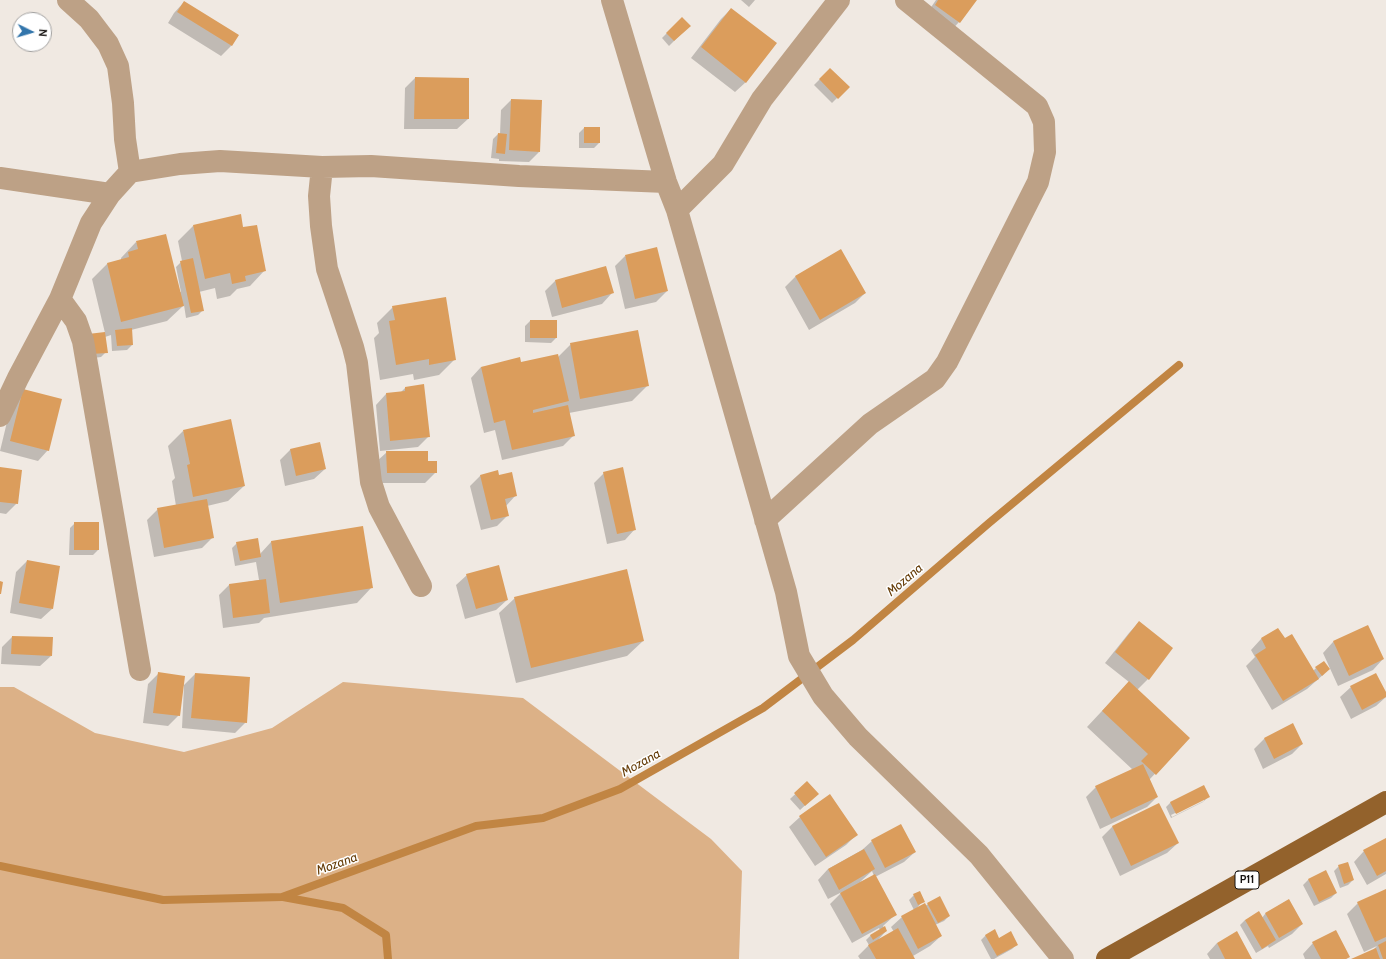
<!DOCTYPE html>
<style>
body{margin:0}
#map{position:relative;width:1386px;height:959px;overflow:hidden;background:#f0e9e2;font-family:Cabin,sans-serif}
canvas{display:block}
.north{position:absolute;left:12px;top:12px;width:40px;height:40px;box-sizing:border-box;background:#fff;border:1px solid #a2a1a0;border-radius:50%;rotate:95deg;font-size:11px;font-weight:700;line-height:16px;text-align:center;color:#171412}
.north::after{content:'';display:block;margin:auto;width:14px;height:18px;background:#3275ab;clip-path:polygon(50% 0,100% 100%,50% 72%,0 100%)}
</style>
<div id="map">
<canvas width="1386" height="959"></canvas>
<div class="north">N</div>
</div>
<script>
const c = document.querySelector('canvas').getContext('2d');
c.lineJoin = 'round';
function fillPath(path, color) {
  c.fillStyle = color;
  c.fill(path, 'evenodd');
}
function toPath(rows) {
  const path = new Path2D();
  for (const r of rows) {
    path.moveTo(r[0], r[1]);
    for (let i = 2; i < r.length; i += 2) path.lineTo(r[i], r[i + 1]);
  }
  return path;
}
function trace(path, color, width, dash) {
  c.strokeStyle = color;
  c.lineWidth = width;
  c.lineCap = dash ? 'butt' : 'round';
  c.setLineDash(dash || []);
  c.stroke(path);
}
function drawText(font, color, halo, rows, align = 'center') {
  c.font = font + ' Cabin,sans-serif';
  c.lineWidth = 3;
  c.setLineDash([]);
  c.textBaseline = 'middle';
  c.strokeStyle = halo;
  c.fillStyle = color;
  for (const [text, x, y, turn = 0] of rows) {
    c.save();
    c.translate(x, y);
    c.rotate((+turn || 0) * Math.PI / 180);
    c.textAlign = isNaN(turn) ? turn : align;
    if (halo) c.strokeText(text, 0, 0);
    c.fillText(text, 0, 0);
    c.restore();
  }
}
const green = toPath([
 [343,682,523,698,711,839,742,871,739,959,0,959,0,687,14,687,95,733,184,752,272,728]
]);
const shadow = toPath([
 [741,0,755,0,749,7],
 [936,0,975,0,959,22,949,33,925,16],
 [184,2,237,35,231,46,221,56,168,23,174,13],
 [731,9,746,82,735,92,691,58,721,19],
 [682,18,689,26,669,46,662,38],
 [830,69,848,87,832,103,814,85],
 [415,78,468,79,468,119,457,129,404,129,405,88],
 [511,100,539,152,529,162,499,161,499,159,491,158,493,139,498,134,500,134,501,110],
 [584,128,599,143,594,148,579,148,579,133],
 [193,226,242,228,265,270,250,286,237,289,230,296,217,299,215,288,199,292,203,310,198,315,186,318,184,305,167,321,131,330,132,345,127,350,112,351,111,335,105,337,106,352,101,357,86,359,105,333,92,279,107,264,121,260,121,258,136,242,179,292,181,292,176,267,182,261,178,241],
 [841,251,865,293,855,303,809,330,785,287,795,277],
 [625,256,667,291,656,302,625,309,615,266],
 [555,281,612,293,602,304,552,317,545,291],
 [393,307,454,360,439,375,414,380,413,374,380,380,374,338,379,333,377,323],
 [530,321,556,321,556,338,551,343,525,342,525,326],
 [571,344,647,386,632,401,569,413,574,435,563,446,502,460,495,430,484,433,471,378,481,367,520,363,558,357],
 [405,388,429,436,418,447,380,451,376,405,386,394,400,393],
 [23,390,48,450,38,461,0,451,12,401],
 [183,431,244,486,228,501,207,506,212,538,202,548,154,557,147,520,158,509,176,506,172,481,175,478,168,446],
 [319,443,325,469,314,479,285,486,280,460,290,450],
 [387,452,427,462,436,472,425,483,377,483,376,462],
 [0,468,17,503,6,514,0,513],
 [497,471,499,477,516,495,506,506,508,515,497,526,481,530,470,486,480,476],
 [604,473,635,529,625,540,607,544,594,483],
 [75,523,98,550,93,555,69,555,70,528],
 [362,527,372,587,357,603,264,618,259,623,223,628,219,595,229,585,259,580,256,562,235,566,232,548,237,543,260,554,271,542],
 [27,561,52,609,41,619,10,613,16,572],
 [467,575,507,600,496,610,465,619,456,585],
 [515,598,643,641,627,656,516,683,499,613],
 [1139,622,1148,679,1137,690,1189,738,1149,780,1157,797,1147,807,1100,829,1086,797,1096,787,1133,770,1087,727,1129,682,1105,663,1129,633],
 [1368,626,1383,659,1373,670,1338,686,1323,653,1333,642],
 [1278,629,1285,640,1313,671,1316,668,1324,674,1307,689,1272,710,1246,666,1255,657,1251,650,1261,639],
 [12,637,51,656,40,666,1,664,2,647],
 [158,674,183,686,195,674,246,722,235,733,182,728,184,686,183,686,179,715,168,726,143,723,148,684],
 [1351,687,1386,695,1386,697,1376,706,1351,719,1340,697],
 [1293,725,1302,744,1292,754,1263,769,1254,749,1264,739],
 [807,783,812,799,800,810,790,799],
 [830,796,856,835,846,845,815,866,789,827,800,817],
 [1208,797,1203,802,1171,818,1166,807,1171,802],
 [1204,799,1204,801,1172,817,1171,815],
 [1159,804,1178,843,1167,853,1120,876,1102,837,1112,827],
 [1386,839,1386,874,1367,885,1354,862,1364,851],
 [872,841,915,852,904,862,875,877,895,915,883,926,886,931,878,940,894,932,891,927,902,917,914,910,909,900,914,895,923,901,917,908,925,906,928,904,949,916,944,921,935,925,941,936,930,946,913,956,914,959,860,959,858,956,869,945,866,940,871,935,880,930,879,928,852,943,830,904,842,892,828,899,818,880,828,869,862,850],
 [872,871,874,876,860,882],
 [1339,866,1353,880,1348,885,1340,888,1334,871],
 [1325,872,1336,893,1331,898,1314,906,1303,885,1308,880],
 [1386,890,1386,959,1353,959,1373,950,1377,946,1364,952,1347,914,1358,903],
 [1288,900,1302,924,1292,934,1269,948,1268,946,1256,953,1240,925,1245,920,1262,918,1265,914],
 [986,935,999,939,1017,944,1012,949,994,959,991,959,981,940],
 [1217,943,1251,959,1210,959,1207,954],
 [1313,943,1349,957,1346,959,1305,959,1303,954]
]);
const stream = toPath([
 [0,866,163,900,282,897,476,826,543,818,620,789,763,708,853,640,989,523,1179,365],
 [283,897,343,908,386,935,388,959]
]);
const building = toPath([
 [938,0,977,0,960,23,935,5],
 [184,1,239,35,232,46,177,12],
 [731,8,777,43,746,83,701,47],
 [682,17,691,26,674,41,666,33],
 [830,68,850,87,838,99,819,79],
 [415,77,469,78,469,119,414,119],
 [511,99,542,100,540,152,509,150],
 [584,127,600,127,600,143,584,143],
 [498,133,507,134,505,154,496,153],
 [241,214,243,227,257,225,266,271,245,276,246,281,232,284,230,273,205,279,193,225],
 [166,234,184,306,121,322,107,263,129,257,128,252,138,249,136,241],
 [657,247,668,291,635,299,625,255],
 [841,249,866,293,820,320,795,276],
 [193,258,204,311,191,313,180,261],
 [606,266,614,293,562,308,555,280],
 [446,297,456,360,429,365,429,359,396,365,389,321,395,320,392,306],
 [530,320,557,320,557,338,530,338],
 [132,328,133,345,117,346,115,330],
 [638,330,649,386,580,399,570,343],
 [105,332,108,353,91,354,88,334],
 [558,354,569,401,533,410,533,413,568,405,575,436,512,450,505,420,494,423,481,367,520,357,521,362],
 [424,384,430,437,390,441,386,393,405,391,405,387],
 [23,389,62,399,49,451,10,441],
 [231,419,245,486,193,497,187,465,190,464,183,430],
 [320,442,326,469,296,476,290,449],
 [386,451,428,451,428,461,437,461,437,473,387,473],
 [0,467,22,470,18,504,0,502],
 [623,467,636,530,617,534,603,472],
 [498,470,499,475,512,472,517,496,505,499,509,516,491,520,480,475],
 [207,499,214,538,164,548,157,508],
 [74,522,99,522,99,550,74,550],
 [363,526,373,588,280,603,271,541],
 [258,538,261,557,240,561,236,542],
 [27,560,60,566,53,609,19,603],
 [499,565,508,600,476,609,466,574],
 [627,569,644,641,531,668,514,597],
 [266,579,270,613,233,618,229,584],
 [0,581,3,582,1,594,0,594],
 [1139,621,1173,648,1149,680,1115,652],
 [1368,625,1384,659,1349,676,1333,641],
 [1278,628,1285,638,1292,634,1319,679,1283,701,1255,655,1266,648,1261,638],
 [12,636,53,637,52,656,11,654],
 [1324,661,1330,669,1322,676,1315,667],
 [158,672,185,676,180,716,153,713],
 [195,673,250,677,247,723,191,718],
 [1376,673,1386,692,1386,697,1362,710,1350,686],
 [1129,681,1190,738,1156,775,1141,761,1148,754,1102,711],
 [1293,723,1303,744,1274,759,1264,738],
 [1143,764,1158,797,1111,819,1095,786],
 [807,781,819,794,805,806,794,793],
 [1204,785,1210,797,1176,814,1170,802],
 [830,794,858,835,826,857,799,816],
 [1159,803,1179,843,1131,866,1112,826],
 [901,824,916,852,885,868,871,840],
 [1386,838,1386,871,1377,876,1363,850],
 [864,849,875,869,839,890,828,869],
 [1348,862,1354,880,1344,884,1338,865],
 [1326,870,1337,893,1319,902,1308,879],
 [875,874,897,915,862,934,840,893],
 [1386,889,1386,937,1375,942,1357,902],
 [920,891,925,902,918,905,913,894],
 [940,896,950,916,938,923,927,903],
 [1289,899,1303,924,1279,938,1265,913],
 [925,903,942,936,918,949,901,916],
 [1259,911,1276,940,1262,949,1245,920],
 [885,926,887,931,873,940,870,935],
 [898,928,915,959,876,959,868,945],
 [995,929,999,938,1011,931,1018,945,997,956,985,935],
 [1336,930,1350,957,1346,959,1321,959,1312,942],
 [1237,931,1252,959,1225,959,1217,943],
 [1386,941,1386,959,1383,959,1378,945],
 [1376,948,1380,959,1351,959]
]);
const street = toPath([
 [68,0,89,19,108,44,118,66,123,103,125,139,130,172],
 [612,0,666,182,677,210,786,592,799,656,823,696,858,737,979,855,1063,959],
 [322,167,319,196,321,226,327,269,353,347,357,363,371,482,379,507,421,586],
 [0,178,110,194],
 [677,210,723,164,762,99,839,0],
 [60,299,76,321,83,341,140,670],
 [0,416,18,378,60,299,91,223,110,194,130,172,180,164,220,161,322,167,371,166,519,176,666,182],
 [765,520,870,424,935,379,947,362,1038,182,1045,152,1044,122,1037,106,906,0]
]);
const primary = toPath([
 [1107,959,1386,802]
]);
const shields = [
 [1247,880,24]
];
const shieldNames = [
 ["P11",1247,880]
];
const waterNames = [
 ["Mozana",905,580,-40],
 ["Mozana",641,763,-29],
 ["Mozana",337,864,-20]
];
fillPath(green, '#dcb187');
fillPath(shadow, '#0003');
trace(stream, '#c18543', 8);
fillPath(building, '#db9d5c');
trace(street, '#bda186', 22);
trace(primary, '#93622c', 22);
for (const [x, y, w] of shields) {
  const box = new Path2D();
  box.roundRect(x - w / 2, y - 9, w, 18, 3);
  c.fillStyle = '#fff';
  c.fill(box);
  trace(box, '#171412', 1);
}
drawText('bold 11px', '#171412', null, shieldNames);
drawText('italic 13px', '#673e0a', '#fff', waterNames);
</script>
